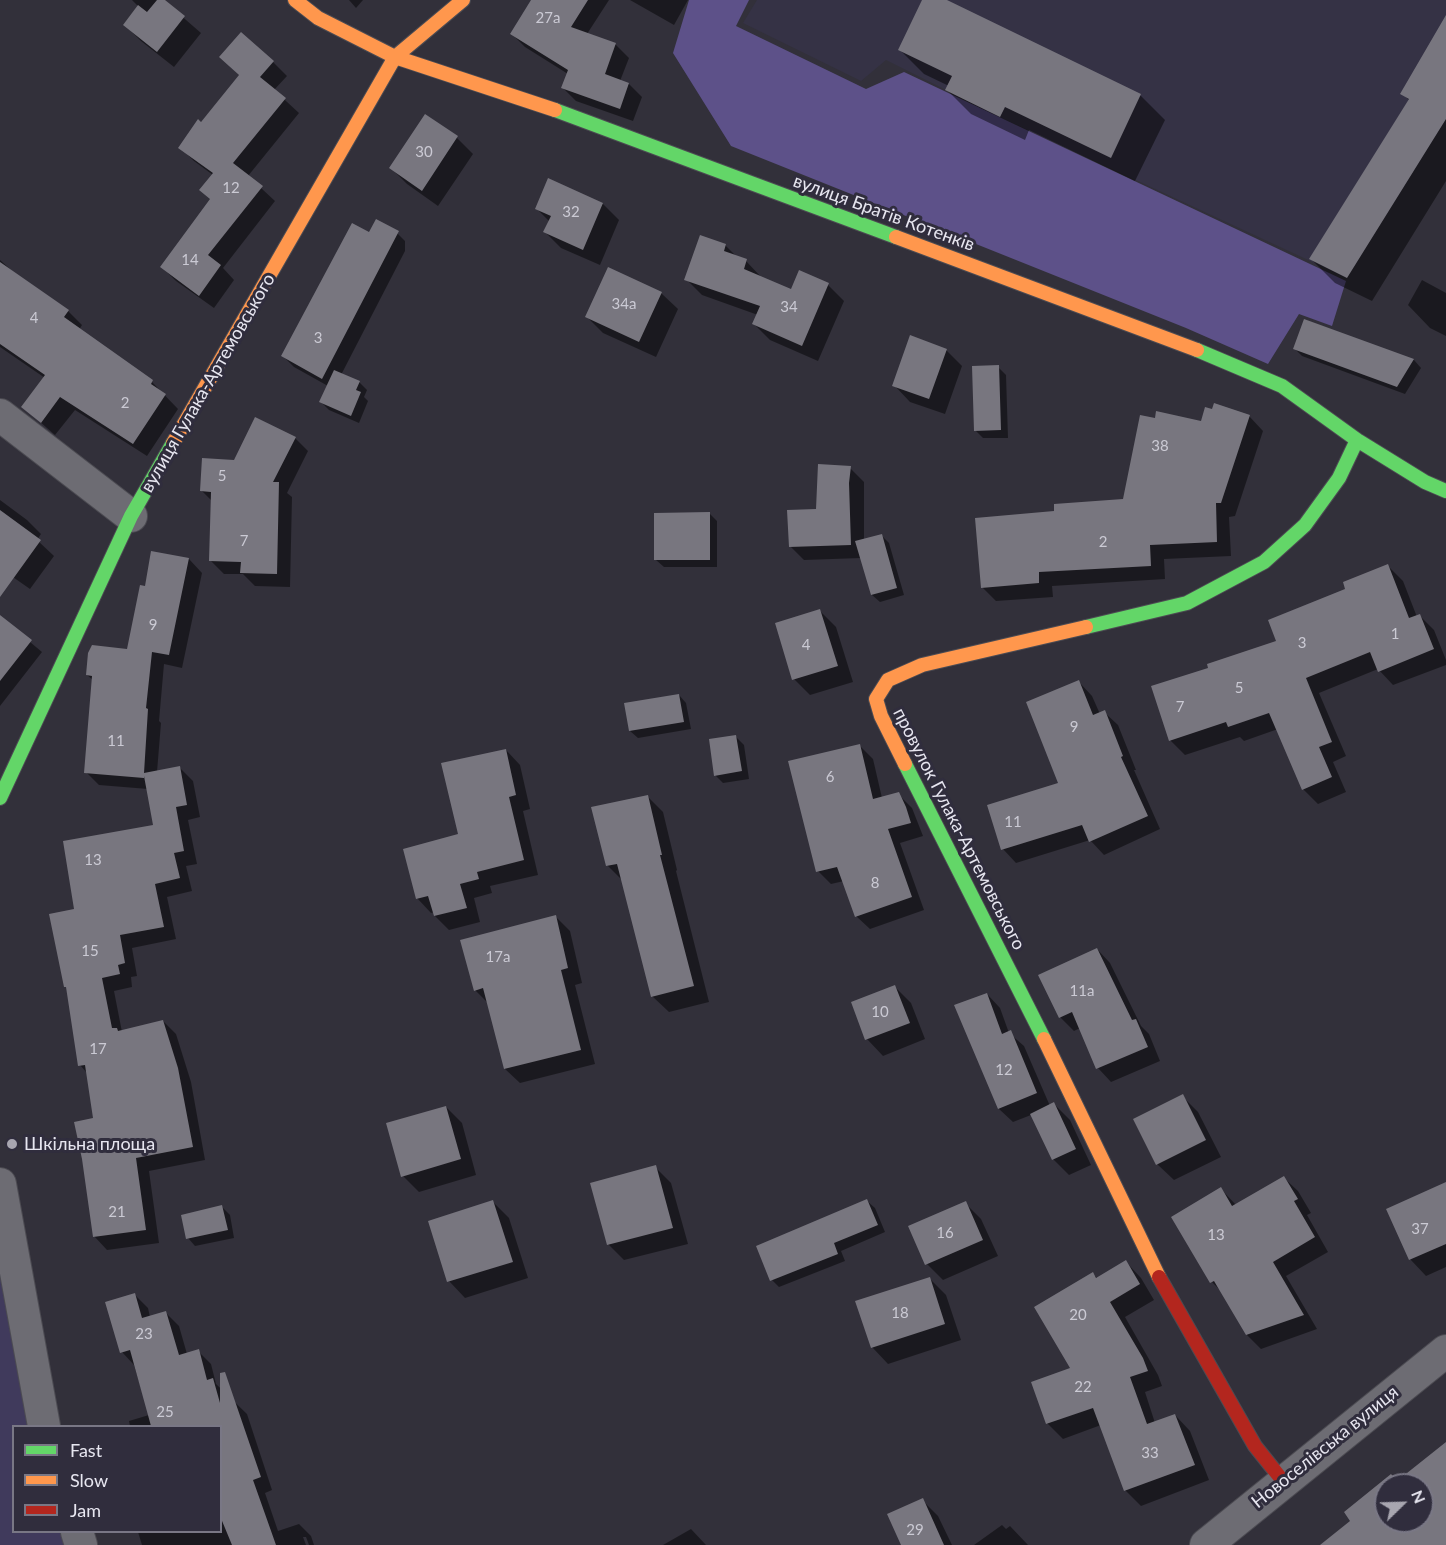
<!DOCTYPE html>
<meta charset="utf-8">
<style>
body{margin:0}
#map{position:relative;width:1446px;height:1545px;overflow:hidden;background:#32303a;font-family:Lato,sans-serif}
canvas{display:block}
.legend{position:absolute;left:12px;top:1425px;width:210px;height:108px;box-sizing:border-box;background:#302d3d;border:2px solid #797785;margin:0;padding:8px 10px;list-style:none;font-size:18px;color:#e7e6f0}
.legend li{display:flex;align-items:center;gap:12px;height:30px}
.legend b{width:30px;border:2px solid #797785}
.north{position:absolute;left:1374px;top:1473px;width:60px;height:60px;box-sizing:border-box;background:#302d3d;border:2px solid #797785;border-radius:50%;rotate:67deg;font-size:16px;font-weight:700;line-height:24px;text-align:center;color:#e7e6f0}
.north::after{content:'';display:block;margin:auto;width:21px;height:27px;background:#a8a6b0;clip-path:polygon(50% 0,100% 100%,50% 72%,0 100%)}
</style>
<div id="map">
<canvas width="1446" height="1545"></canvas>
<ul class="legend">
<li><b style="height:8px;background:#63d668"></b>Fast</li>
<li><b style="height:8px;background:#ff974d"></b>Slow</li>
<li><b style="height:8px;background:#b3261e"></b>Jam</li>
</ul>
<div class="north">N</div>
</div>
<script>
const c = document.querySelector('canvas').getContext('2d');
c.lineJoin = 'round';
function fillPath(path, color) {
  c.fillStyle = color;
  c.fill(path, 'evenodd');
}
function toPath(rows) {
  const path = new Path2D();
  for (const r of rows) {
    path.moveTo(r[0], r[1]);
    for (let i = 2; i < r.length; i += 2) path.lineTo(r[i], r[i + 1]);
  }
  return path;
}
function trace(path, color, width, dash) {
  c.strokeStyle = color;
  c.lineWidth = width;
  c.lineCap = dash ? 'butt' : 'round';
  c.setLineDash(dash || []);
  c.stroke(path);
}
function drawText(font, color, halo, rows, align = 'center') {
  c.font = font + ' Lato,sans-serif';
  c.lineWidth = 6;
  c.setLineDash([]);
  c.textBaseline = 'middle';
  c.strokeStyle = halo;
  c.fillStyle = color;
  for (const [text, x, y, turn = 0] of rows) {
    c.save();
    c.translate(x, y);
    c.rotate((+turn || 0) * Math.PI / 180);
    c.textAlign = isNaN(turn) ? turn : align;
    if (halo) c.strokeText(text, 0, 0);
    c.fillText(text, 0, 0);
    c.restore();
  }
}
const built = toPath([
 [757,0,1446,0,1446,119,1347,278,1000,117,886,60,861,81,743,23]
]);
const green = toPath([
 [0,1267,33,1426,14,1426,14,1532,61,1532,64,1545,0,1545]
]);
const forest = toPath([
 [689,0,749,0,736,26,866,89,904,72,1346,281,1332,326,1299,314,1268,364,1186,328,731,146,673,53]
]);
const shadow = toPath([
 [132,0,163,0,201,33,174,67,141,41,125,25,139,7],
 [349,0,363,0,356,8],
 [533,0,609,0,587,34,616,45,629,58,620,81,629,84,642,97,633,121,576,101,563,88,568,74,525,47,512,34],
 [630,0,688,0,674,25],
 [924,0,943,0,1141,96,1165,120,1135,181,1029,130,1025,140,971,114,947,90,949,86,924,74,900,50],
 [1446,18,1446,181,1372,301,1335,283,1311,259,1410,101,1402,93],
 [221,57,273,62,287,76,274,90,299,113,248,176,275,201,223,268,234,280,214,308,176,281,162,267,211,200,213,175,194,161,180,147,240,76],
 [425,116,457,138,473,154,438,206,407,184,391,168],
 [603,204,619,220,600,265,561,248,545,232,550,222,537,209],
 [394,230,405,241,405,251,341,375,359,382,367,390,364,397,368,401,359,423,329,410,321,402,328,386,294,367,283,356,370,234],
 [725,245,738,258,746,261,762,278,792,291,828,285,844,301,818,361,770,340,754,324,758,315,702,295,686,279],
 [0,260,20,278,68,311,82,325,79,330,152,382,178,409,147,456,75,410,55,435,23,407,45,378,0,347],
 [1422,280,1446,293,1446,336,1430,328,1408,305],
 [661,293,678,309,656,357,603,333,587,317],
 [1305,320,1414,360,1421,368,1405,394,1302,356,1294,348],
 [946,350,962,366,945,414,910,402,894,385],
 [998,367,1006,375,1008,438,983,438,975,430],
 [1249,416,1263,431,1235,516,1229,517,1231,556,1164,559,1165,579,1052,586,1053,597,996,601,982,587,1056,513,1124,501,1202,422],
 [295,438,308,451,287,493,292,497,290,587,255,586,243,574,224,574,211,561,212,501,201,490,235,462],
 [850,468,864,482,864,540,881,535,889,543,904,595,880,602,872,595,861,558,804,560,790,546],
 [0,500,27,520,41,534,37,540,54,556,30,589,0,568],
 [710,514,717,521,717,567,664,567,656,560],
 [189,559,202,573,182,668,164,664,159,721,161,723,157,772,180,768,193,781,200,817,188,820,197,864,186,866,192,891,167,897,176,939,132,948,137,976,131,977,132,987,114,991,122,1032,163,1021,176,1034,191,1082,205,1160,149,1171,159,1243,107,1250,94,1236,95,1119,87,1073,80,1065,76,910,154,827,148,789,99,785,86,772,93,680,87,675,128,651,146,587],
 [1388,566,1403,581,1417,617,1420,616,1434,630,1446,660,1446,665,1393,685,1378,669,1319,693,1346,756,1333,762,1346,792,1318,804,1303,789,1278,729,1244,741,1240,737,1185,755,1170,740,1210,669,1278,642,1347,589],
 [820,611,836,627,853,682,810,695,794,679],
 [0,617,42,652,0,706],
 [1079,682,1092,696,1100,714,1104,712,1118,725,1136,770,1134,770,1160,829,1104,855,1090,840,1016,863,1003,849,1060,784],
 [679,695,686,703,691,729,638,738,630,731],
 [736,737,744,745,749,779,723,783,715,775],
 [859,745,873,759,882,798,898,794,912,808,923,836,900,843,924,910,870,929,856,916,844,881,831,884,818,871],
 [506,750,520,765,530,809,523,811,538,875,490,886,492,893,474,898,480,922,449,930,435,916,434,912,431,913,417,898,459,835],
 [647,796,663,812,677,870,676,871,709,1002,669,1012,652,996,623,881,607,865],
 [555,916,570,931,582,983,575,985,595,1064,520,1083,505,1069,489,1004,475,990],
 [1097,949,1110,963,1141,1026,1149,1034,1160,1061,1111,1082,1098,1068,1080,1028,1074,1031,1060,1017],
 [895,987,911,1003,925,1039,883,1056,867,1039,853,1003],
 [987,994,1000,1008,1009,1033,1024,1046,1050,1106,1054,1104,1070,1120,1091,1165,1069,1175,1053,1159,1031,1115,1013,1122,999,1109,956,1006],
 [1182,1096,1198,1112,1221,1157,1174,1180,1157,1164],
 [446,1107,462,1123,476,1175,419,1192,403,1176],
 [655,1167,671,1183,688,1244,624,1260,608,1244],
 [1284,1178,1298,1191,1311,1213,1307,1215,1328,1252,1286,1276,1317,1329,1261,1349,1247,1335,1222,1292,1212,1282,1221,1189,1236,1205],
 [1446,1183,1446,1267,1426,1276,1410,1259],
 [867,1201,875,1208,885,1232,841,1251,845,1261,779,1287,772,1280],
 [493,1202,509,1218,528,1278,465,1298,449,1281],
 [965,1203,981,1219,998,1256,943,1280,927,1264],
 [222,1207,230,1215,234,1238,195,1246,188,1238],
 [1126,1262,1141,1278,1154,1300,1125,1317,1158,1375,1162,1386,1145,1392,1155,1423,1175,1415,1190,1431,1209,1480,1141,1506,1125,1490,1101,1425,1063,1439,1047,1423,1072,1369,1093,1274,1098,1279],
 [930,1279,946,1295,961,1340,888,1364,872,1347],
 [135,1295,148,1308,150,1317,166,1313,179,1326,187,1354,198,1351,211,1364,216,1384,247,1414,272,1490,265,1493,278,1531,299,1524,311,1536,314,1545,309,1545,306,1537,303,1537,306,1545,142,1545,138,1532,220,1532,220,1426,130,1426,129,1421,149,1415,134,1365,122,1352],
 [922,1500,938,1516,952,1545,903,1545],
 [1002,1525,1006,1529,1010,1526,1028,1545,974,1545],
 [691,1529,706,1545,663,1545]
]);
const building = toPath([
 [157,0,165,0,185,16,157,52,123,25,138,5,147,12],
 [531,0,588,0,571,27,616,43,605,74,629,83,620,109,561,88,568,70,510,34],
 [922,0,947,0,1141,94,1111,158,1005,107,1000,117,945,90,952,76,898,50],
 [1446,15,1446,119,1347,278,1309,259,1409,99,1400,94],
 [241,32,274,61,260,77,286,98,233,163,263,186,208,255,221,265,199,296,160,267,210,199,199,190,213,173,178,148,198,119,201,122,239,75,219,57],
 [425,114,458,136,422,191,389,168],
 [548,178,603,203,583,250,543,232,551,216,535,209],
 [376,219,399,231,322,379,281,356,352,223,369,232],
 [700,235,726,244,724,251,747,259,744,269,791,289,799,270,829,283,802,346,752,324,760,306,684,280],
 [0,262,69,310,64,317,153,380,151,384,166,394,133,444,60,397,41,423,21,407,45,375,0,344],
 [608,267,662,292,639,342,585,317],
 [1304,319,1414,359,1397,387,1293,349],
 [910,335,947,349,929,399,892,386],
 [999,365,1001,430,974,431,972,366],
 [334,370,360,381,356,390,361,392,351,416,319,402],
 [1214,403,1250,415,1221,503,1216,503,1217,542,1150,545,1151,566,1039,572,1039,583,981,588,975,518,1054,511,1054,504,1123,499,1140,415,1155,418,1156,411,1201,421,1205,407,1212,409],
 [255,417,296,437,273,482,279,482,277,574,240,573,241,562,209,561,211,492,200,491,202,458,234,460],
 [818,464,851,466,849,483,851,545,789,547,787,510,816,509],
 [0,510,41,540,0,597],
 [710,512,710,560,654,560,654,513],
 [882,534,897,588,871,595,855,541],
 [151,551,189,558,169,655,152,652,146,708,148,709,144,773,180,766,187,805,176,807,184,851,174,853,180,878,155,884,164,927,120,935,125,963,118,965,120,974,102,978,112,1028,117,1028,118,1031,163,1020,178,1068,193,1147,136,1158,146,1230,93,1237,82,1159,74,1122,93,1118,85,1065,78,1066,66,987,64,987,49,914,74,909,63,841,153,825,144,776,144,778,84,773,92,676,86,675,88,653,92,645,127,649,140,585,145,586],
 [1388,564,1409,618,1420,614,1434,649,1378,672,1370,652,1306,678,1332,742,1319,747,1332,777,1302,790,1269,713,1228,727,1226,722,1169,741,1151,686,1208,668,1207,664,1276,641,1268,620,1345,589,1343,582],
 [820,609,838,666,792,680,775,623],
 [0,615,32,640,0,681],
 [1079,680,1093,715,1105,710,1123,756,1121,757,1148,816,1089,842,1082,825,1001,850,987,805,1058,783,1026,702],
 [679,694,684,722,629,731,624,703],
 [736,735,742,771,714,776,709,739],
 [860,744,873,799,899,792,906,807,911,823,888,829,912,897,855,917,837,867,816,872,788,761],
 [506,749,516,795,509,797,524,860,477,872,479,879,460,884,467,908,434,916,428,896,416,899,403,849,458,834,441,763],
 [648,795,662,855,660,855,694,986,651,997,617,864,606,866,591,807],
 [556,915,568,968,561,970,581,1050,504,1069,483,988,474,991,460,940],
 [1097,948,1132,1020,1136,1019,1148,1047,1096,1069,1072,1012,1059,1018,1038,975],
 [895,985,910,1023,865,1040,851,1002],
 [987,993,1002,1034,1011,1030,1037,1093,998,1109,954,1005],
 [1183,1094,1206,1140,1156,1165,1133,1119],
 [1054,1102,1076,1149,1052,1160,1030,1114],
 [446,1106,461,1159,401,1177,386,1123],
 [656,1165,673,1228,607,1245,590,1183],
 [1284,1176,1298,1199,1294,1201,1315,1237,1273,1262,1304,1315,1246,1335,1214,1281,1210,1283,1171,1217,1221,1187,1232,1206],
 [1446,1182,1446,1244,1409,1260,1386,1209],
 [867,1199,878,1225,834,1243,838,1254,770,1281,756,1246],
 [493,1200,513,1262,447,1282,428,1221],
 [966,1201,983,1240,925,1265,908,1226],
 [222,1205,228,1230,186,1239,181,1215],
 [1126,1260,1140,1284,1110,1302,1143,1358,1148,1371,1130,1377,1147,1424,1175,1414,1195,1465,1124,1491,1093,1408,1046,1424,1031,1382,1070,1368,1034,1307,1093,1272,1096,1278],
 [930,1277,945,1324,871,1348,855,1301],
 [135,1293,142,1318,166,1311,179,1355,199,1349,207,1380,213,1378,220,1403,220,1373,225,1372,261,1477,253,1480,276,1545,232,1545,220,1516,220,1426,151,1426,130,1350,120,1353,105,1302],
 [1446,1442,1446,1545,1320,1545,1350,1521,1344,1512,1391,1474,1397,1481],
 [1386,1485,1422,1485,1422,1521,1386,1521],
 [923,1498,944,1545,901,1545,887,1514]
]);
const street = toPath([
 [0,415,131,516],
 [0,1184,44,1426],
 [77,1532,81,1545],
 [1206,1545,1446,1351]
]);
const fast = toPath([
 [555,110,896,237],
 [1197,350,1282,386,1357,440,1425,482,1446,491],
 [1086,627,1187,603,1264,562,1305,525,1339,478,1357,440],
 [905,764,1044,1039],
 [0,798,131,516,173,443]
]);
const slow = toPath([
 [295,0,318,18,395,57,555,110],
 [896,237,1197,350],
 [173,443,395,57,463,0],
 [905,764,881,716,876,699,888,680,922,665,1086,627],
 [1044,1039,1159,1277]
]);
const jam = toPath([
 [1159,1277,1255,1446,1283,1481]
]);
const markers = [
 [12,1144,6,"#a8a6b0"]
];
const numberNames = [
 ["27а",548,18],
 ["30",424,152],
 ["12",231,188],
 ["32",571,212],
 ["14",190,260],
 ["34а",624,304],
 ["34",789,307],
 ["4",34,318],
 ["3",318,338],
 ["2",125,403],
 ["38",1160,446],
 ["5",222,476],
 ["7",244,541],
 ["2",1103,542],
 ["9",153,625],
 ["1",1395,634],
 ["3",1302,643],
 ["4",806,645],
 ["5",1239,688],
 ["7",1180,707],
 ["9",1074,727],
 ["11",116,741],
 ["6",830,777],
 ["11",1013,822],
 ["13",93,860],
 ["8",875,883],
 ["15",90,951],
 ["17а",498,957],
 ["11а",1082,991],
 ["10",880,1012],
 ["17",98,1049],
 ["12",1004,1070],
 ["21",117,1212],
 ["37",1420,1229],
 ["16",945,1233],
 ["13",1216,1235],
 ["18",900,1313],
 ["20",1078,1315],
 ["23",144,1334],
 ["22",1083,1387],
 ["25",165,1412],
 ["33",1150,1453],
 ["29",915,1530]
];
const streetNames = [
 ["вулиця Братів Котенків",884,213,20],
 ["вулиця Гулака-Артемовського",208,383,-60],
 ["провулок Гулака-Артемовського",959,829,63],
 ["Новоселівська вулиця",1325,1447,-39]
];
const poiNames = [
 ["Шкільна площа",24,1144]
];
fillPath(built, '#353245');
fillPath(green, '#403a5c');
fillPath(forest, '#5d5189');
fillPath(shadow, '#0007');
fillPath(building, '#78767f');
trace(street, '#4c4b52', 34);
trace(fast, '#4c4b52', 16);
trace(slow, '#4c4b52', 16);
trace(jam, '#4c4b52', 16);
trace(street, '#6d6c73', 32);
trace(fast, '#63d668', 14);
trace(slow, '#ff974d', 14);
trace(jam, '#b3261e', 14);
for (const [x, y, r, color] of markers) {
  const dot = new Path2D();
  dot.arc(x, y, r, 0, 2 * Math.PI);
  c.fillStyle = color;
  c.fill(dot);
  trace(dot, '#302d3d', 2);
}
drawText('15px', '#cbcad4', null, numberNames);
drawText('18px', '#e7e6f0', '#302d3d', streetNames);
drawText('18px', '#e7e6f0', '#302d3d', poiNames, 'left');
</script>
